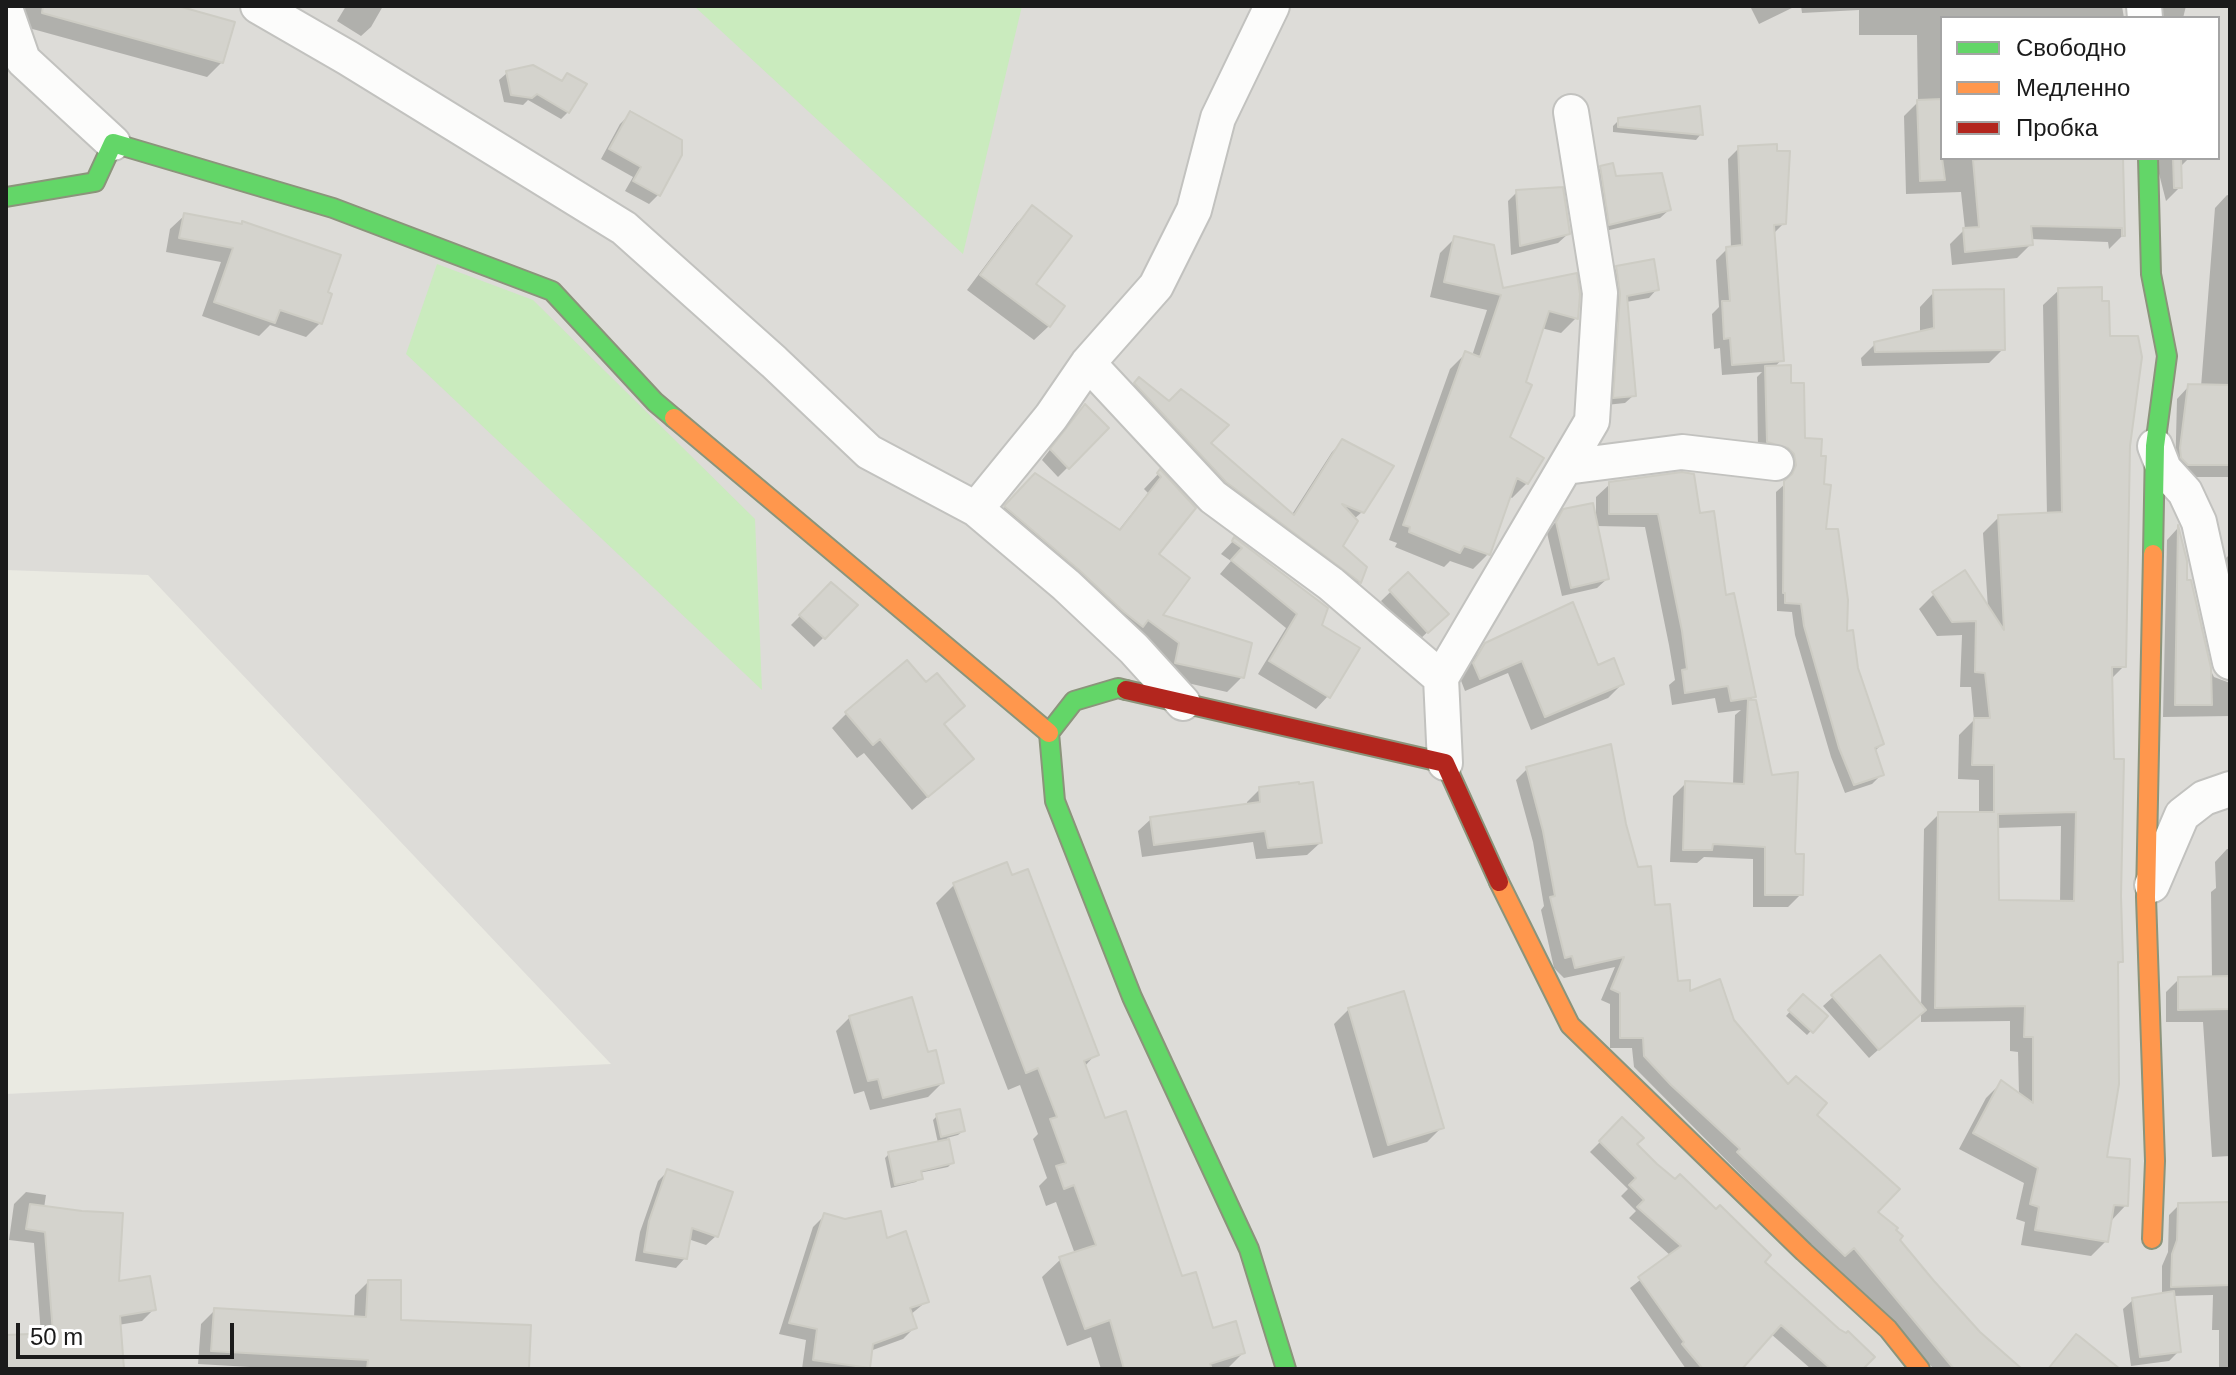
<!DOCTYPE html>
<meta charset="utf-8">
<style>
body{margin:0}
#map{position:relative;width:2236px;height:1375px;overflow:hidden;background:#eaeae2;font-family:Helvetica,sans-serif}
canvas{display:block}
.frame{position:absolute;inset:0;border:8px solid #1b1b1b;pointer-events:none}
.legend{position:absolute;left:1940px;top:16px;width:280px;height:144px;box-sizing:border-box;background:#fff;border:2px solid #a4a4a4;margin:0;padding:10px 14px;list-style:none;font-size:24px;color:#1b1b1b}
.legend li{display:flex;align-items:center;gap:16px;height:40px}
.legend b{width:40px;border:2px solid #a4a4a4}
.scale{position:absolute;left:16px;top:1323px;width:218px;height:36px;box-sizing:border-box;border:4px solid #1b1b1b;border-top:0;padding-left:10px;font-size:24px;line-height:28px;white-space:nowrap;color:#1b1b1b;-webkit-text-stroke:6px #fff;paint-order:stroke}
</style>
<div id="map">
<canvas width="2236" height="1375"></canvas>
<div class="frame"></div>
<ul class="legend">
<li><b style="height:10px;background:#63d668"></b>Свободно</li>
<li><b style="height:10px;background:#ff974d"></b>Медленно</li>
<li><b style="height:10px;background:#b3261e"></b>Пробка</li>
</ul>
<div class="scale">50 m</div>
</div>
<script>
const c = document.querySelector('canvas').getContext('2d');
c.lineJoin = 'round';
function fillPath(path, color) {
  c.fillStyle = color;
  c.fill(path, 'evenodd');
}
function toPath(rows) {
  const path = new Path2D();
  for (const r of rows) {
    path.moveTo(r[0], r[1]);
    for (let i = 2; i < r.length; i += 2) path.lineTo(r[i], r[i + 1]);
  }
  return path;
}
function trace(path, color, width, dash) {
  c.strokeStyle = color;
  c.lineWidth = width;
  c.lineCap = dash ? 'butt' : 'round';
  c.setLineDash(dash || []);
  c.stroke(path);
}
const residential = toPath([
 [6,6,2230,6,2230,1369,6,1369,6,1094,611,1064,148,575,6,570],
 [1942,18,2218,18,2218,158,1942,158]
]);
const grass = toPath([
 [694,6,1022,6,963,254],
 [437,264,533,300,755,519,762,690,406,354]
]);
const shadow = toPath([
 [23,6,170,6,222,62,207,77,18,25],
 [346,6,383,6,371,27,361,36,337,21],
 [1750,6,1796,6,1759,24],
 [1801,6,2122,6,2124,18,1942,18,1942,158,2121,158,2123,235,2109,249,2108,242,2030,239,2031,244,2017,258,1952,265,1950,244,1965,229,1961,192,1906,194,1904,116,1918,102,1917,35,1859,35,1859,10,1802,13],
 [2146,6,2186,6,2183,18,2150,18],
 [507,73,560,82,567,75,568,112,561,119,528,100,523,105,504,102,499,80],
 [630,114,658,195,649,204,625,191,633,177,601,159,620,124],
 [1619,120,1701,134,1696,140,1613,132,1613,126],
 [1739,148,1784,223,1773,234,1781,360,1774,368,1789,385,1845,633,1882,744,1874,752,1881,775,1872,784,1845,793,1831,757,1795,635,1792,612,1777,611,1776,492,1785,484,1788,475,1786,464,1758,450,1757,377,1762,372,1722,375,1720,348,1714,349,1712,314,1719,307,1716,260,1727,249,1731,248,1728,159],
 [2155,158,2189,158,2179,168,2180,187,2166,201],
 [1601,168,1615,178,1669,210,1660,218,1601,232,1592,176],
 [1517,192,1568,234,1558,243,1511,255,1508,201],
 [2227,195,2230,196,2230,477,2175,477,2177,399,2189,386,2201,387,2215,208],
 [1032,208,1033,285,1049,326,1034,340,967,290,1017,223],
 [185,215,326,294,320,323,306,337,270,325,259,336,202,316,221,262,166,252,170,229],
 [1455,238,1502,290,1576,318,1561,333,1541,328,1507,438,1527,483,1512,498,1509,496,1488,554,1473,569,1450,561,1444,567,1395,547,1397,543,1389,540,1450,369,1465,354,1472,356,1487,310,1430,297,1440,253],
 [1617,268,1657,289,1649,298,1626,302,1634,395,1625,403,1606,405,1609,276],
 [2059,290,2108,338,2128,445,2124,666,2110,680,2121,962,2116,966,2105,1159,2126,1205,2111,1221,2106,1241,2091,1256,2021,1245,2025,1222,2016,1219,2024,1183,1959,1149,1986,1098,2001,1083,2019,1095,2018,1052,2010,1051,2010,1021,1921,1022,1921,1012,1869,1058,1823,1006,1833,997,1921,1008,1924,829,1939,814,1979,814,1979,780,1958,779,1959,735,1974,720,1971,687,1960,687,1962,635,1937,636,1919,609,1934,594,1988,608,1983,533,1999,517,2047,515,2043,305],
 [2061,826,2060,902,1997,902,1996,828],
 [1934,292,2003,349,1989,363,1862,366,1861,358,1875,344,1920,333,1920,307],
 [1140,380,1208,444,1291,516,1332,452,1342,442,1362,512,1354,519,1340,546,1364,568,1359,582,1350,592,1217,491,1130,389],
 [1076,416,1107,428,1058,477,1042,460],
 [1160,472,1193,508,1156,554,1159,616,1242,677,1227,692,1161,677,991,522,1020,490,1118,531,1148,493,1144,489],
 [1610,484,1699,516,1754,696,1748,702,1755,702,1770,777,1793,851,1801,894,1788,907,1753,907,1753,859,1704,857,1697,863,1670,862,1673,796,1686,783,1733,785,1735,715,1741,710,1718,713,1715,698,1672,705,1669,685,1675,680,1669,645,1645,527,1596,526,1607,579,1597,588,1562,596,1547,533,1564,511,1596,517,1596,497],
 [2177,529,2185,561,2185,582,2209,667,2214,677,2230,683,2230,716,2163,717,2167,540],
 [1234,540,1319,626,1328,696,1316,709,1258,674,1286,628,1220,574,1231,561,1221,554],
 [2230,554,2230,636,2223,561],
 [1408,575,1437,623,1418,641,1381,601],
 [831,585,855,606,814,647,791,625],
 [1486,645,1597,668,1622,684,1608,698,1531,730,1508,673,1465,691,1460,678,1471,660],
 [847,713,943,725,956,773,912,810,864,753,857,758,832,728],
 [1527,769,1624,824,1636,869,1653,907,1676,983,1732,1021,1814,1115,1875,1212,1897,1240,1979,1333,2019,1369,1934,1369,1634,1067,1632,1048,1610,1048,1610,1004,1601,1000,1615,967,1564,978,1554,968,1541,910,1544,906,1533,842,1516,780],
 [1260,789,1320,843,1307,855,1256,859,1253,842,1142,857,1138,831,1151,819,1247,806,1247,802],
 [2227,849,2230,849,2230,1156,2212,1157,2203,1022,2166,1022,2166,992,2179,979,2212,979,2211,892,2216,888,2215,862],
 [954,885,1096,1054,1084,1067,1104,1121,1181,1278,1211,1331,1243,1353,1227,1369,1101,1369,1091,1337,1067,1346,1042,1277,1061,1259,1075,1254,1056,1202,1046,1206,1039,1186,1047,1178,1033,1139,1038,1134,1020,1085,1008,1090,936,903],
 [1803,997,1825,1016,1807,1035,1786,1016],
 [1349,1009,1442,1127,1427,1142,1373,1158,1334,1024],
 [850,1017,942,1083,928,1097,870,1110,864,1091,854,1094,836,1031],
 [937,1116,963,1131,958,1135,947,1138,952,1163,948,1167,919,1173,920,1178,916,1182,891,1188,885,1158,889,1154,938,1143,933,1120],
 [1622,1120,1634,1145,1762,1262,1861,1369,1811,1369,1771,1334,1742,1366,1744,1369,1686,1369,1630,1288,1671,1256,1629,1218,1636,1211,1621,1196,1628,1189,1590,1152],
 [668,1171,716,1236,706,1245,688,1239,685,1258,676,1268,635,1261,640,1232,658,1181],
 [26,1192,46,1195,44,1208,117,1284,154,1309,142,1321,118,1325,122,1369,6,1369,6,1337,41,1335,34,1243,9,1240,14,1204],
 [2230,1204,2230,1369,2219,1369,2219,1330,2212,1330,2213,1295,2173,1296,2179,1351,2169,1361,2131,1366,2123,1309,2133,1300,2162,1295,2162,1266,2168,1252,2169,1215,2179,1205],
 [825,1215,885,1240,927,1301,910,1315,914,1328,903,1339,870,1351,866,1369,802,1369,806,1340,779,1334,813,1227],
 [368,1282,399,1322,527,1369,285,1369,198,1364,201,1324,215,1310,354,1318,355,1295]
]);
const building = toPath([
 [43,6,178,6,235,22,223,63,42,13,43,6],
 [533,65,562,81,567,73,587,84,569,113,537,94,532,98,511,95,506,71,533,65],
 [1942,99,1942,158,1945,180,1920,181,1917,100,1942,99],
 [1700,106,1703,135,1618,127,1618,118,1700,106],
 [630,111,682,140,682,155,660,196,633,181,641,167,609,149,630,111],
 [1777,144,1777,151,1790,151,1786,224,1774,225,1784,361,1732,365,1730,338,1724,339,1722,301,1730,301,1726,247,1742,245,1738,146,1777,144],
 [1988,158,2123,158,2125,236,2122,236,2122,228,2031,226,2033,245,1965,252,1963,228,1979,227,1973,160,1988,158],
 [2173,158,2181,158,2182,188,2174,188,2173,158],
 [1613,163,1616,176,1662,173,1671,210,1609,225,1600,166,1613,163],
 [1563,187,1570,234,1520,246,1516,190,1563,187],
 [1032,205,1072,236,1036,284,1065,306,1050,327,980,275,1032,205],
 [184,213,242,224,242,221,341,255,328,292,332,294,322,324,280,310,275,323,214,302,233,248,179,238,184,213],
 [1454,236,1494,245,1503,288,1577,273,1580,294,1578,319,1549,311,1526,382,1532,385,1510,437,1544,458,1528,484,1517,478,1490,555,1464,546,1460,553,1409,532,1410,527,1403,525,1465,351,1480,357,1501,295,1444,282,1454,236],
 [1654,259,1659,290,1627,296,1636,396,1613,398,1620,294,1616,266,1654,259],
 [2102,287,2102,301,2109,301,2110,336,2138,336,2142,357,2130,446,2126,667,2112,667,2114,759,2124,759,2121,896,2123,962,2118,962,2119,1084,2107,1157,2130,1159,2130,1161,2128,1206,2114,1205,2108,1242,2035,1230,2039,1207,2030,1204,2038,1168,1973,1133,2001,1080,2033,1103,2033,1037,2024,1037,2025,1006,1935,1008,1938,812,1994,812,1994,765,1972,765,1974,718,1990,718,1985,673,1975,672,1976,621,1952,622,1932,592,1965,570,2004,630,1998,515,2062,512,2058,288,2102,287],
 [2076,812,2074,901,1999,900,1998,814,2076,812],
 [2004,289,2005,350,1875,352,1874,342,1934,328,1933,290,2004,289],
 [1791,365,1791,383,1804,383,1805,438,1822,439,1821,456,1826,456,1824,484,1831,485,1826,529,1838,529,1848,600,1847,631,1853,630,1858,668,1884,744,1875,748,1884,775,1854,785,1839,748,1804,626,1801,604,1785,603,1785,593,1783,593,1784,481,1792,474,1796,465,1794,454,1788,448,1767,442,1765,366,1791,365],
 [1139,377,1169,401,1181,389,1229,425,1211,443,1294,515,1342,439,1394,466,1364,513,1342,504,1358,521,1343,546,1367,567,1361,583,1226,482,1134,383,1139,377],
 [2188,384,2230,385,2230,465,2188,465,2181,458,2180,448,2188,384],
 [1085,404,1109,428,1069,469,1050,449,1085,404],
 [1160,469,1196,508,1159,554,1190,578,1163,615,1252,643,1244,678,1175,663,1179,643,1148,620,1143,627,1124,612,1079,570,1004,506,1035,473,1120,530,1161,477,1157,473,1160,469],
 [1682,472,1694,474,1700,513,1714,511,1726,595,1734,593,1756,697,1731,701,1728,686,1685,693,1682,670,1687,669,1682,631,1658,514,1609,514,1609,482,1682,472],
 [1593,503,1609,579,1571,588,1556,522,1563,509,1593,503],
 [2178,525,2187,561,2187,580,2191,580,2211,668,2212,705,2175,705,2178,525],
 [1234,537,1328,608,1322,625,1360,648,1330,698,1269,661,1297,614,1231,560,1242,548,1232,541,1234,537],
 [1408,572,1449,614,1428,633,1389,590,1408,572],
 [831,582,858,605,825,639,799,615,831,582],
 [1573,602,1598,665,1614,658,1624,684,1545,717,1522,661,1480,679,1473,663,1485,643,1573,602],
 [907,660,926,682,937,673,965,706,944,724,974,759,928,797,880,739,873,745,845,712,907,660],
 [1748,700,1756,700,1772,775,1798,772,1795,851,1796,854,1804,854,1803,895,1765,895,1765,847,1713,844,1712,850,1683,850,1685,781,1744,784,1748,700],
 [1611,744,1626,824,1638,867,1651,866,1655,905,1670,904,1678,981,1690,980,1690,991,1720,979,1734,1020,1788,1084,1796,1076,1827,1103,1817,1115,1900,1189,1878,1212,1898,1228,1896,1230,1903,1236,1900,1240,1934,1281,1980,1332,2022,1369,1954,1369,1854,1248,1845,1256,1737,1152,1740,1149,1671,1085,1644,1056,1643,1038,1620,1038,1620,993,1611,989,1624,957,1575,968,1572,956,1565,958,1550,897,1555,896,1543,831,1526,767,1611,744],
 [1299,782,1299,784,1313,782,1322,843,1268,848,1265,831,1154,845,1150,817,1260,802,1259,787,1299,782],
 [1007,862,1012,875,1028,869,1099,1055,1084,1061,1105,1118,1126,1111,1182,1276,1196,1272,1213,1328,1236,1321,1245,1353,1210,1364,1212,1369,1124,1369,1110,1320,1085,1329,1059,1257,1096,1245,1074,1185,1064,1189,1056,1166,1066,1163,1050,1119,1057,1117,1038,1068,1026,1073,953,883,1007,862],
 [1880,955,1926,1010,1879,1050,1831,995,1880,955],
 [2230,976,2230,1009,2178,1010,2178,977,2230,976],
 [1404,991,1444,1128,1388,1145,1348,1008,1404,991],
 [1803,994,1828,1016,1813,1033,1788,1010,1803,994],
 [912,997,928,1052,936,1050,944,1083,883,1098,878,1079,868,1081,849,1016,912,997],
 [960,1109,965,1131,941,1137,936,1114,960,1109],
 [1622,1117,1644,1138,1637,1144,1657,1164,1675,1179,1680,1174,1716,1209,1720,1205,1771,1255,1765,1262,1839,1329,1846,1333,1848,1331,1875,1357,1863,1369,1831,1369,1781,1325,1742,1369,1703,1369,1682,1344,1684,1342,1638,1277,1681,1246,1637,1207,1644,1200,1629,1185,1636,1178,1599,1141,1622,1117],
 [949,1139,954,1163,921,1171,923,1179,895,1185,888,1152,949,1139],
 [667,1169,733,1192,718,1237,692,1228,687,1259,644,1252,649,1221,667,1169],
 [2230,1202,2230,1285,2171,1287,2172,1254,2177,1240,2178,1203,2230,1202],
 [30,1204,82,1211,123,1213,119,1281,150,1276,156,1310,120,1316,124,1369,6,1369,6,1335,53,1333,45,1232,26,1229,30,1204],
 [881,1211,887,1238,906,1231,929,1302,910,1308,917,1328,873,1344,870,1368,813,1360,817,1329,789,1323,824,1213,845,1219,881,1211],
 [368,1280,401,1280,401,1320,531,1325,529,1369,367,1369,368,1360,211,1351,214,1308,366,1317,368,1280],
 [2174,1291,2181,1352,2140,1357,2132,1298,2174,1291],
 [2076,1334,2079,1336,2120,1369,2048,1369,2076,1334]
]);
const street = toPath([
 [258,6,348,58,624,228,774,362,869,452,976,509,1066,585,1134,649,1183,703],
 [2144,6,2145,18],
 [6,11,23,60,113,143],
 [1088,363,1213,497,1331,584,1441,678],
 [2155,446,2164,469,2185,492,2199,522,2230,662],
 [1566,467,1682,452,1776,463],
 [976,509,1051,417,1088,363,1156,286,1194,210,1218,118,1272,6],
 [1445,763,1441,678,1592,421,1600,293,1571,112],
 [2152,885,2182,815,2204,798,2230,789]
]);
const fast = toPath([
 [2148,158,2151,274,2167,356,2155,446,2153,554],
 [6,197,95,182,113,143,333,208,552,291,655,402,674,418],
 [1126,690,1118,688,1074,701,1049,733,1055,801,1132,997,1249,1249,1286,1369]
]);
const slow = toPath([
 [674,418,1049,733],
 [1499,882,1570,1025,1804,1252,1888,1329,1920,1369],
 [2152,1239,2155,1161,2146,897,2153,554]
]);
const jam = toPath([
 [1126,690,1445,763,1499,882]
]);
fillPath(residential, '#dddcd8');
fillPath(grass, '#caebbe');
fillPath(shadow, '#0003');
fillPath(building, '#d4d3cd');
trace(building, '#cdccc4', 2);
trace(street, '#c2c2bf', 38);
trace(fast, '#8b947b', 22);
trace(slow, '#8b947b', 22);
trace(jam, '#8b947b', 22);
trace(street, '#fcfcfb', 34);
trace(fast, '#63d668', 18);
trace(slow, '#ff974d', 18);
trace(jam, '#b3261e', 18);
</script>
